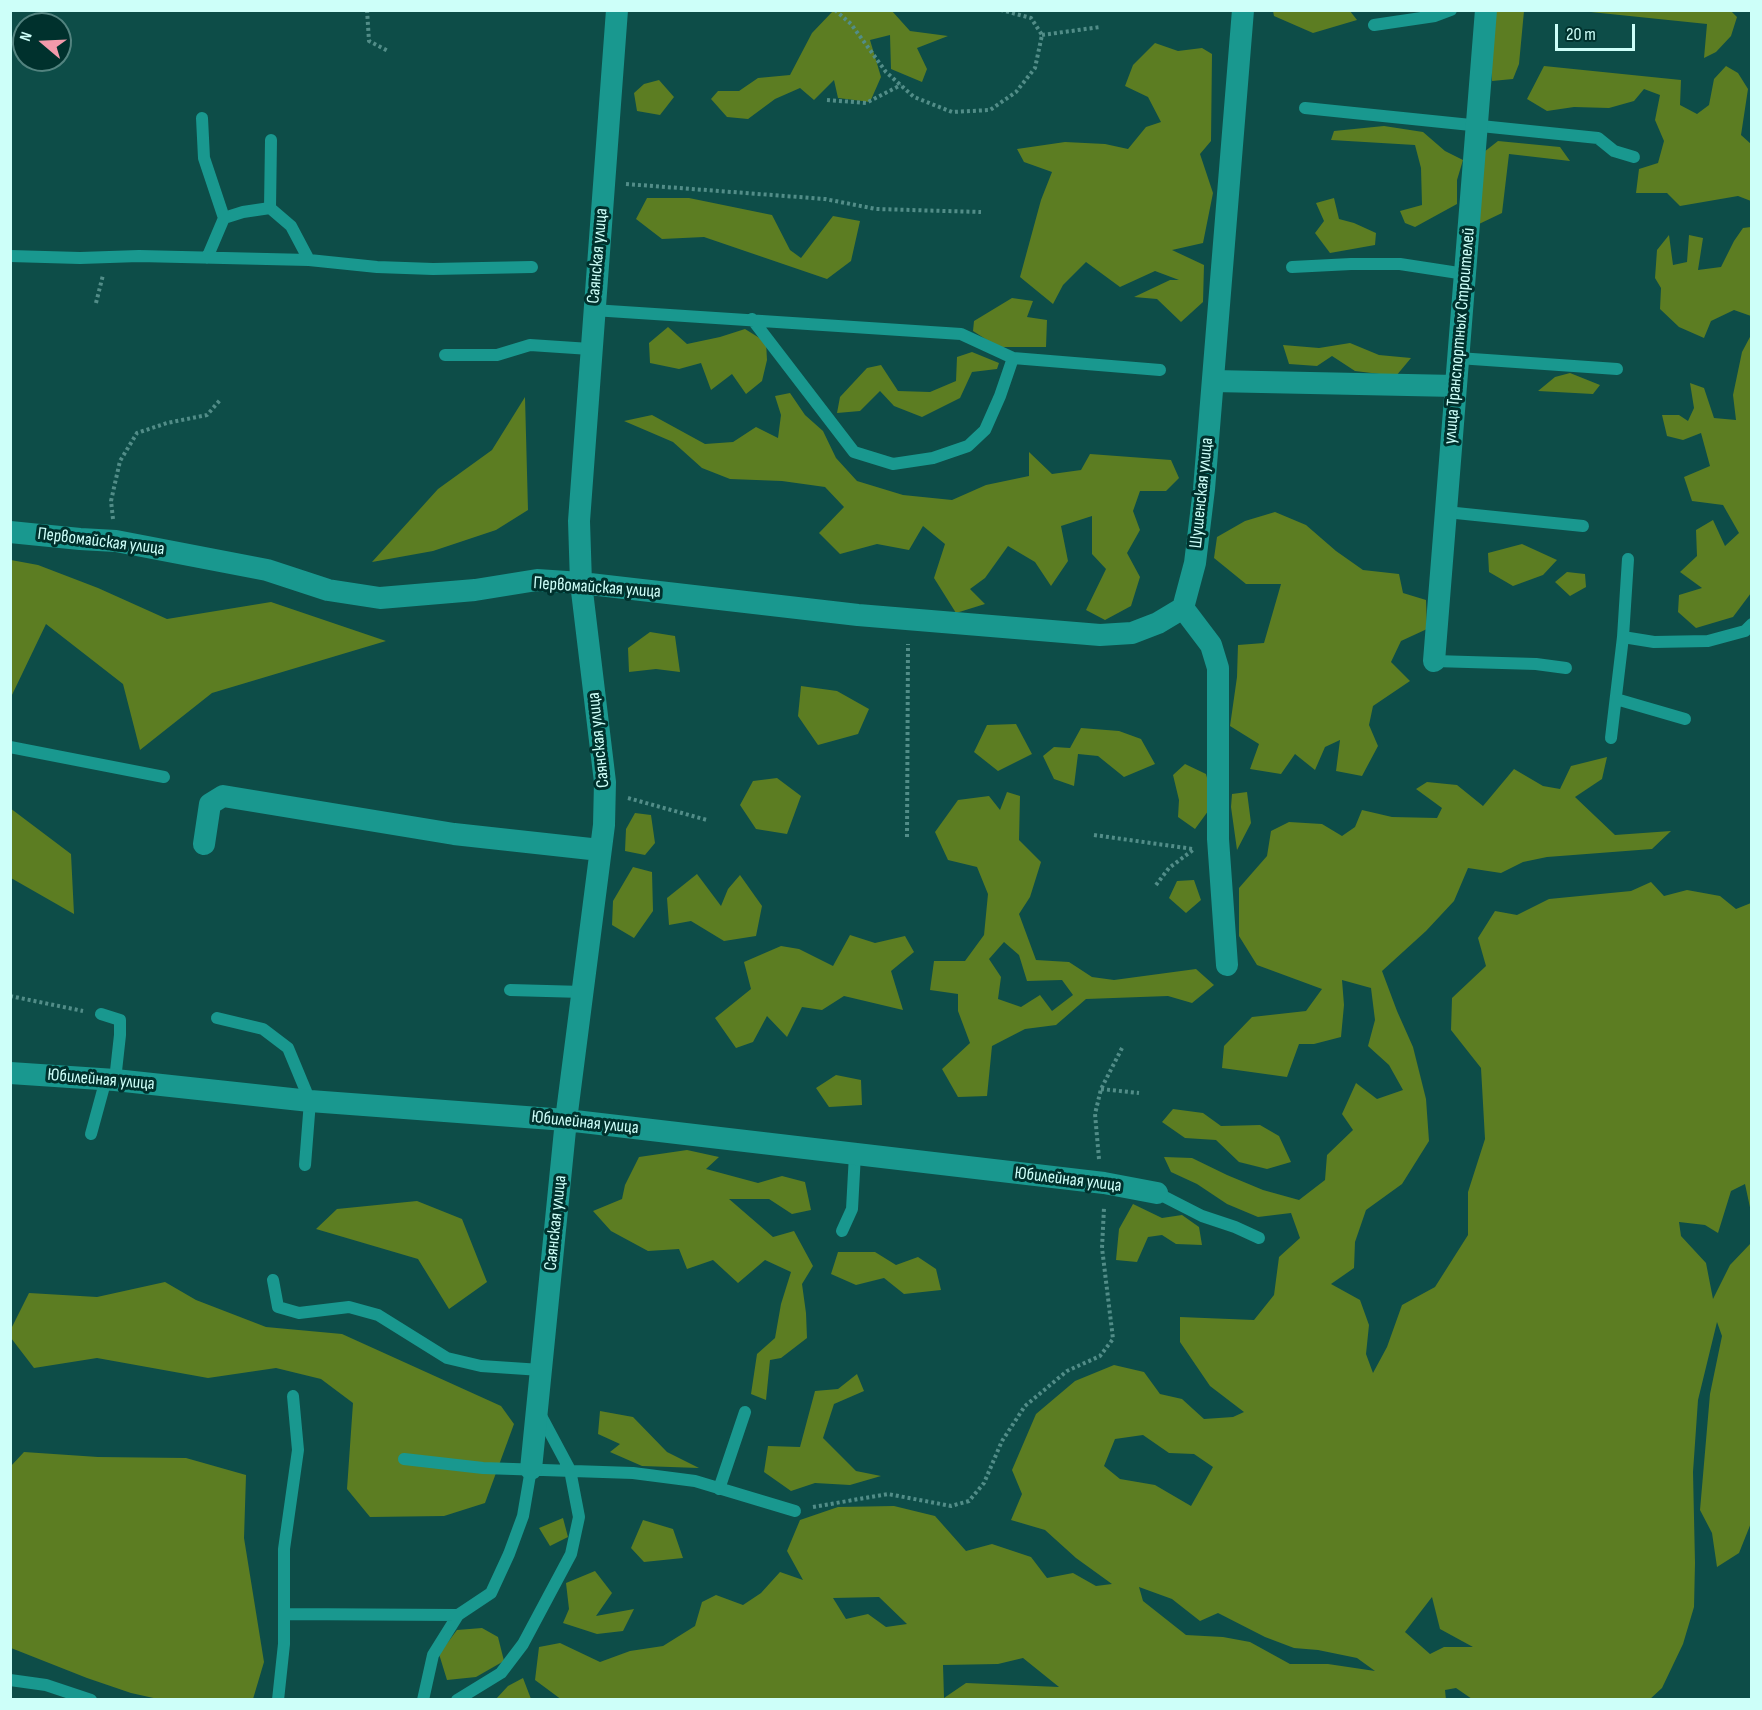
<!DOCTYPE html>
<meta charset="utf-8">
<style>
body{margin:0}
#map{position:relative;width:1762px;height:1710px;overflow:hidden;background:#0d4d48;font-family:"Sofia Sans Condensed",sans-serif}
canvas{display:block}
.frame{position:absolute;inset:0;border:12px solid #cdfff9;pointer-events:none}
.north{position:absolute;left:12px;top:12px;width:60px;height:60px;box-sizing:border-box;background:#00312d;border:2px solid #52837f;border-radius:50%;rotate:289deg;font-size:16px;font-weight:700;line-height:24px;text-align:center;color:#cdfff9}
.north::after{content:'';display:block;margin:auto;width:21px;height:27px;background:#f39aab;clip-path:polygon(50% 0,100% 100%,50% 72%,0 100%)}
.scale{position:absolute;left:1555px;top:24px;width:80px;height:27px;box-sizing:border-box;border:3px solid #cdfff9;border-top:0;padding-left:8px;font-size:18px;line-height:21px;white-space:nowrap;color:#cdfff9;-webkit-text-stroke:4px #00312d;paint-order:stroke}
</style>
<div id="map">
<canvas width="1762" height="1710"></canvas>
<div class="frame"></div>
<div class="north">N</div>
<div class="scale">20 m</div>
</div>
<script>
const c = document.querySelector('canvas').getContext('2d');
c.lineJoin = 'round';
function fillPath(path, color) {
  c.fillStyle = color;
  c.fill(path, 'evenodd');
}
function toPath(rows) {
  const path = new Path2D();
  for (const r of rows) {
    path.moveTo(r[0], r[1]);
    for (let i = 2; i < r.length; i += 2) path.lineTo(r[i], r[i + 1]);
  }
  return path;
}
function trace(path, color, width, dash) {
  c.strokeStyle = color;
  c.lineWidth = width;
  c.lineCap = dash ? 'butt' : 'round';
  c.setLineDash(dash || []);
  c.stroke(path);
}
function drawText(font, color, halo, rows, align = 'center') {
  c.font = font + ' "Sofia Sans Condensed",sans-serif';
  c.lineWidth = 6;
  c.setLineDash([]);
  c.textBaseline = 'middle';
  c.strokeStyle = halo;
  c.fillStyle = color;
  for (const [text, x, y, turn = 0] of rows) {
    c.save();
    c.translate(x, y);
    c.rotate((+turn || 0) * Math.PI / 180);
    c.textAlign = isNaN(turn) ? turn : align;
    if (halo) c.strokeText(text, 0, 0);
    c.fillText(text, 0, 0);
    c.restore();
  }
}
const forest = toPath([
 [833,11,892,11,910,31,948,36,917,48,927,69,922,82,891,69,890,35,870,40,881,77,870,102,838,98,834,80,814,100,800,88,775,99,748,119,727,117,711,99,718,91,739,91,758,78,790,75,812,33],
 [1273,11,1350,11,1357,20,1313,33,1274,16],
 [1494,11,1524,11,1519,64,1513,79,1492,81,1491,46],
 [1731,11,1737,17,1731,36,1716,52,1704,58,1707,24,1581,11],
 [1155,43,1178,51,1202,48,1212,54,1211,141,1200,154,1213,193,1203,243,1172,250,1204,265,1203,302,1181,322,1157,299,1134,297,1170,280,1179,280,1155,271,1120,287,1086,262,1063,285,1053,304,1020,277,1041,200,1052,172,1024,162,1017,149,1065,142,1105,144,1128,149,1146,127,1161,122,1148,97,1125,86,1133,65],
 [1544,66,1681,80,1680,105,1697,114,1709,105,1714,79,1726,66,1738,73,1748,89,1741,135,1751,144,1751,201,1738,196,1680,206,1667,193,1636,193,1639,169,1658,163,1664,141,1655,120,1660,95,1644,89,1634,101,1609,108,1574,107,1547,111,1527,99],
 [659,80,674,97,660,115,637,111,634,93,644,84],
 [1384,126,1423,132,1445,151,1463,160,1457,180,1457,204,1415,227,1405,223,1400,211,1422,205,1421,168,1415,145,1331,140,1334,131],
 [1498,141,1560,147,1570,161,1509,154,1502,213,1479,224,1484,152],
 [647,198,689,198,772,215,790,250,801,258,833,216,860,221,851,261,827,279,704,237,662,239,636,219],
 [1334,198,1339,219,1354,223,1376,233,1375,245,1330,253,1315,233,1324,221,1316,203],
 [1751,227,1751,316,1734,310,1711,321,1704,338,1679,327,1660,309,1661,288,1655,278,1657,250,1669,235,1673,265,1687,262,1689,235,1703,238,1698,270,1721,267,1734,241,1743,228],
 [1012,298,1033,301,1027,317,1047,320,1046,347,998,347,973,331,974,321],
 [668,327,687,344,720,337,745,329,766,342,767,360,762,381,746,394,732,374,711,390,701,363,679,369,650,363,649,343],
 [1751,335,1751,593,1733,617,1696,628,1678,612,1679,595,1702,588,1680,572,1697,556,1696,530,1713,520,1725,546,1739,533,1723,505,1692,501,1684,477,1710,466,1701,433,1683,440,1667,436,1662,415,1679,415,1688,421,1694,408,1690,383,1704,388,1714,418,1736,420,1733,395,1742,352],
 [1350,343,1379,355,1411,358,1396,376,1355,371,1332,356,1317,366,1289,364,1283,345,1319,348],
 [972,352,999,363,997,369,972,372,960,398,922,417,894,406,880,391,860,411,837,413,840,397,867,368,881,365,898,391,930,392,956,381,957,357],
 [1570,373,1600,385,1593,394,1538,391,1555,377],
 [790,393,805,415,823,431,836,458,857,481,903,495,952,500,986,485,1029,476,1029,452,1052,474,1081,470,1090,454,1171,460,1179,478,1166,491,1140,491,1133,511,1140,530,1127,553,1140,577,1131,606,1105,620,1086,610,1106,569,1092,554,1092,516,1061,526,1068,561,1051,586,1035,562,1008,546,985,578,970,589,985,604,956,613,934,578,945,544,923,526,909,550,877,544,840,554,819,533,844,507,825,487,782,481,730,479,702,468,673,442,624,421,652,415,705,444,733,442,756,427,778,438,781,415,775,396],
 [525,397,528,510,496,530,433,551,372,562,438,489,492,450],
 [1275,512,1306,525,1336,551,1363,570,1399,574,1403,593,1426,600,1427,629,1401,641,1391,662,1410,681,1373,706,1369,725,1378,746,1362,776,1336,771,1340,740,1325,747,1315,770,1295,754,1281,774,1250,769,1259,744,1230,726,1237,677,1238,645,1264,643,1281,584,1246,584,1214,558,1217,537,1245,521],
 [1522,544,1557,560,1543,575,1513,586,1489,572,1488,553],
 [11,560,38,565,98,588,167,619,271,602,386,641,212,693,140,750,123,684,46,624,11,697],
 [1567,572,1585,574,1586,587,1570,596,1555,582],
 [650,632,675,636,680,672,656,669,629,672,628,648],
 [801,686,837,691,869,709,858,734,818,745,798,716],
 [1016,724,1032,754,998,771,974,752,987,725],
 [1081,728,1119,731,1141,739,1155,764,1124,777,1098,756,1078,754,1074,786,1054,779,1043,756,1054,747,1070,748],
 [1607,757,1602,779,1575,797,1615,835,1671,831,1652,849,1547,857,1523,862,1501,873,1468,868,1454,901,1426,931,1382,971,1397,1011,1413,1047,1426,1099,1429,1141,1402,1184,1366,1210,1355,1242,1354,1268,1331,1284,1360,1300,1369,1325,1366,1354,1373,1373,1387,1347,1402,1305,1435,1287,1468,1235,1468,1192,1485,1139,1481,1068,1451,1030,1452,998,1486,966,1478,938,1495,911,1517,915,1549,899,1631,891,1651,882,1664,896,1687,890,1720,896,1736,909,1751,903,1751,1212,1745,1184,1731,1191,1718,1233,1705,1225,1679,1222,1681,1236,1706,1263,1713,1299,1730,1265,1751,1243,1751,1523,1739,1553,1717,1567,1712,1533,1700,1510,1710,1394,1722,1336,1717,1322,1698,1400,1693,1472,1695,1563,1694,1607,1683,1644,1662,1688,1649,1700,1472,1699,1456,1688,1445,1690,1446,1700,562,1700,535,1680,539,1647,560,1643,600,1662,630,1651,663,1646,695,1626,702,1602,716,1595,743,1605,761,1593,780,1572,803,1580,787,1551,800,1520,838,1507,894,1506,935,1516,966,1551,992,1544,1031,1557,1047,1578,1073,1573,1096,1586,1112,1584,1076,1558,1045,1530,1011,1520,1022,1494,1012,1470,1036,1414,1075,1381,1114,1365,1144,1372,1160,1394,1182,1399,1204,1419,1233,1417,1244,1412,1210,1386,1180,1342,1180,1317,1254,1320,1274,1295,1279,1257,1300,1238,1291,1213,1258,1217,1227,1204,1197,1184,1171,1172,1164,1157,1192,1158,1227,1175,1263,1190,1299,1200,1325,1180,1327,1155,1353,1130,1342,1114,1356,1083,1377,1099,1403,1090,1389,1065,1368,1046,1375,1020,1371,988,1342,980,1344,1005,1341,1037,1314,1044,1299,1044,1287,1077,1222,1068,1224,1046,1252,1017,1306,1011,1322,989,1257,965,1239,936,1239,888,1267,856,1271,831,1289,822,1322,824,1342,836,1355,827,1362,810,1392,817,1437,818,1442,808,1416,789,1427,782,1457,785,1483,806,1514,769,1543,786,1560,789,1571,766],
 [1143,1435,1169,1453,1194,1454,1213,1467,1191,1506,1155,1485,1120,1479,1104,1466,1115,1439],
 [1139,1587,1172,1599,1200,1621,1218,1613,1265,1637,1294,1648,1318,1650,1357,1658,1375,1671,1328,1664,1290,1664,1250,1642,1223,1637,1186,1635,1143,1601],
 [879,1597,907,1624,886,1627,868,1614,846,1619,833,1598],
 [1432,1597,1440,1629,1473,1647,1444,1647,1430,1654,1405,1632],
 [1023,1658,1059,1687,966,1683,944,1698,943,1665,998,1664],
 [1185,764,1206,774,1214,803,1195,829,1178,817,1179,800,1173,775],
 [777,778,801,796,787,834,756,829,740,805,753,781],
 [1007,792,1020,796,1019,840,1041,862,1030,897,1019,914,1036,960,1069,962,1092,977,1114,980,1196,969,1214,985,1192,1003,1168,996,1086,999,1056,1025,1025,1029,992,1046,987,1096,958,1097,942,1069,970,1043,958,1011,958,994,930,990,934,961,965,961,984,935,988,894,977,867,948,860,935,832,958,800,989,796,1000,810],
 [1004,942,1019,955,1027,981,1062,980,1073,995,1052,1011,1040,995,1021,1007,998,999,1001,977,989,959],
 [1247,792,1251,823,1237,850,1231,807,1232,794],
 [10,808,71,854,74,914,11,878],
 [635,813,651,815,655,843,645,855,625,851,626,829],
 [633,867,652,872,653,911,634,938,612,925,613,901],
 [697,874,721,906,728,889,740,875,762,906,756,936,724,941,691,921,669,925,667,898],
 [1194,880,1201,900,1186,913,1169,898,1177,881],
 [850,935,875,943,905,936,914,952,891,971,903,1010,844,996,822,1010,802,1007,787,1037,767,1016,753,1042,736,1048,715,1018,751,989,744,962,781,946,799,949,833,966],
 [836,1075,861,1080,862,1105,829,1107,816,1088],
 [1173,1109,1203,1113,1221,1126,1260,1125,1279,1136,1291,1162,1267,1169,1239,1162,1216,1140,1185,1138,1162,1122],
 [687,1150,719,1157,706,1169,758,1183,782,1176,805,1182,811,1210,792,1214,769,1199,729,1199,773,1237,794,1231,813,1266,802,1284,806,1313,807,1338,781,1358,770,1360,766,1400,751,1394,757,1354,775,1338,781,1304,791,1272,765,1260,738,1283,713,1260,687,1269,679,1249,648,1251,611,1231,593,1211,622,1199,625,1185,639,1157],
 [417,1201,462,1219,487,1282,449,1309,418,1259,316,1229,337,1209],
 [1133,1204,1162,1218,1182,1215,1199,1227,1202,1245,1176,1244,1162,1235,1148,1237,1137,1262,1116,1260,1119,1229],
 [838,1252,875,1252,896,1265,918,1257,936,1269,941,1290,904,1294,884,1278,856,1285,831,1274],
 [165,1282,196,1300,266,1327,342,1334,501,1406,514,1424,485,1503,444,1516,370,1517,347,1489,353,1403,321,1379,276,1368,208,1378,97,1358,34,1368,11,1338,10,1331,29,1293,97,1297],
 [857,1374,864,1391,834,1404,823,1438,856,1471,881,1476,850,1485,815,1483,791,1491,764,1472,768,1446,800,1447,815,1391,838,1389],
 [600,1411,633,1417,667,1452,699,1468,642,1466,610,1452,620,1444,598,1434],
 [24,1452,98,1457,186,1458,246,1475,244,1538,264,1662,253,1699,158,1699,131,1693,87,1678,11,1648,11,1466],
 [563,1518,568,1537,550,1546,539,1528],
 [643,1520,673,1529,683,1558,644,1562,631,1548],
 [595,1571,612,1593,596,1616,634,1609,623,1631,597,1634,563,1623,569,1609,566,1583],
 [482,1628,498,1637,504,1661,476,1677,447,1680,439,1654,457,1630],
 [523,1678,531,1699,496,1699,508,1686]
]);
const path = toPath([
 [367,10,369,41,388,51],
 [835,10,851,24,886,72,914,97,952,112,990,110,1016,92,1035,68,1042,35,1031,18,1001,10],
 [1042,35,1100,27],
 [827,100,866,103,901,85],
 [626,184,825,199,876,209,981,212],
 [96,303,103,275],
 [113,519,111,501,120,461,137,433,167,423,207,415,221,399],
 [628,798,707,820],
 [1094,835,1193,849],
 [907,837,908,644],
 [1156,885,1169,868,1193,850],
 [10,996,83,1011],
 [1101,1089,1139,1093],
 [1099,1159,1095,1114,1101,1089,1122,1048],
 [813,1507,888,1494,951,1506,969,1501,984,1483,1002,1441,1025,1406,1067,1371,1100,1356,1113,1339,1102,1248,1104,1208]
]);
const lane = toPath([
 [1374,25,1435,16,1451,10],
 [1305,108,1598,138,1614,151,1634,157],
 [202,118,204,158,224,218,207,258],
 [270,208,271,140],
 [224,218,243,212,270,208,291,226,309,260],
 [10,256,80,258,139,256,309,260,377,267,433,269,532,267],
 [1292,267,1351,264,1400,264,1465,274],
 [593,310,961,334,1013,358,1160,370],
 [752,319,854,452,893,464,933,458,968,446,985,430,1000,396,1013,358],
 [445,355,497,355,530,345,590,349],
 [1458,358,1617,369],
 [1446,512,1583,526],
 [1623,637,1654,642,1708,641,1745,631,1752,624],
 [1434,661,1536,664,1566,668],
 [1616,699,1685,719],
 [1611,738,1623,637,1628,559],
 [10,747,164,777],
 [510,990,583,992],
 [101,1014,120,1020,120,1035,115,1080],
 [217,1018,263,1029,288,1048,310,1101,305,1165],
 [91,1134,106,1079],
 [1157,1193,1202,1216,1235,1227,1259,1238],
 [842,1231,852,1209,855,1154],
 [273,1280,278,1307,299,1313,349,1307,378,1315,447,1358,481,1366,541,1370],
 [404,1459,483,1468,633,1473,695,1481,795,1511],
 [719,1489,745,1412],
 [284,1614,458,1615],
 [10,1680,46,1685,91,1700],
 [278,1700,284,1644,284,1549,298,1450,293,1396],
 [423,1700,433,1655,458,1615,491,1593,509,1554,523,1516,531,1469],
 [457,1700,501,1673,523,1644,571,1554,579,1517,570,1470,539,1412]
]);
const street = toPath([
 [1213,381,1456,386],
 [10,532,80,539,116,541,267,570,328,590,380,598,475,590,537,580,581,583,858,615,1100,635,1132,633,1158,623,1183,608],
 [1183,608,1195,563,1204,489,1243,10],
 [1183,608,1211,645,1218,668,1218,839,1227,965],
 [1434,661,1486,10],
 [204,844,210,804,223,796,454,834,600,850],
 [10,1073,115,1080,310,1101,566,1120,1104,1183,1157,1193],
 [531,1469,566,1120,604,825,605,782,581,583,579,521,617,10]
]);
const streetNames = [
 ["Саянская улица",598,256,-85],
 ["улица Транспортных Строителей",1460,336,-85],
 ["Шушенская улица",1202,493,-84],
 ["Первомайская улица",101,542,7],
 ["Первомайская улица",597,588,4],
 ["Саянская улица",599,740,-96],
 ["Юбилейная улица",101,1080,5],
 ["Юбилейная улица",585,1123,6],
 ["Юбилейная улица",1068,1180,7],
 ["Саянская улица",556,1223,-84]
];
fillPath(forest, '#5c7d22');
trace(path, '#528d88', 4, [3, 3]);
trace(lane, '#19988f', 12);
trace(street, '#19988f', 22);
drawText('18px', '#cdfff9', '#00312d', streetNames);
</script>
